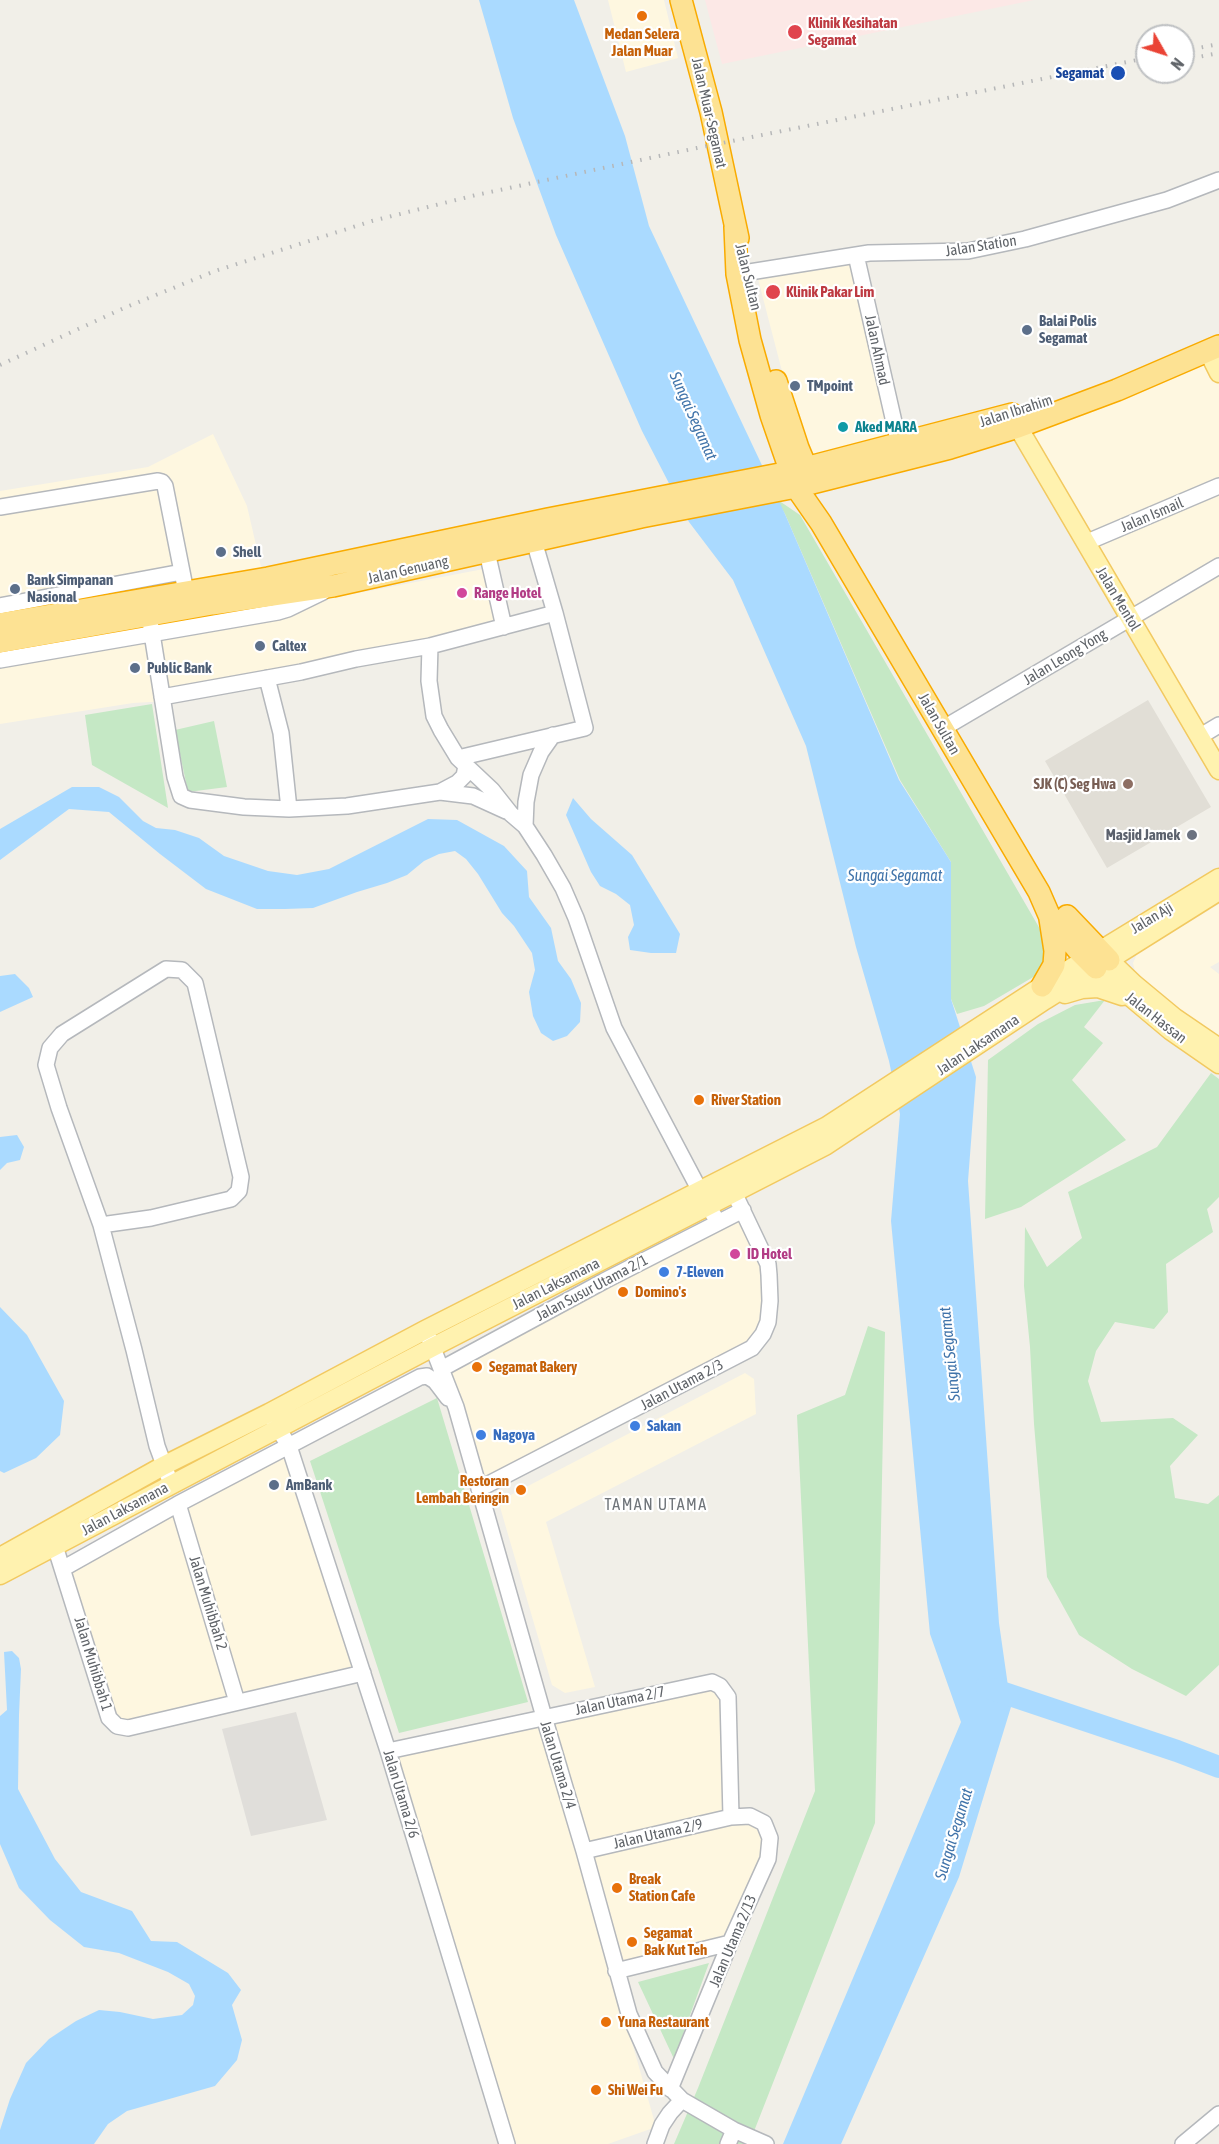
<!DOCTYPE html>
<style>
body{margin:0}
#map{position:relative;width:1219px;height:2144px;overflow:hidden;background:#f1efe8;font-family:"Asap Condensed",sans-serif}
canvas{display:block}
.north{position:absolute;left:1135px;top:24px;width:60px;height:60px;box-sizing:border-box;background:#fff;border:2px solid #bfc1c3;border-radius:50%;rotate:129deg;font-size:16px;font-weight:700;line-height:24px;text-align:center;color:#5f6368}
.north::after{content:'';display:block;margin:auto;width:21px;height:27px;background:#ea4335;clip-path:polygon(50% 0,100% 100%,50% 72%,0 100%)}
</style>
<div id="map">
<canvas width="1219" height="2144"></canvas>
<div class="north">N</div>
</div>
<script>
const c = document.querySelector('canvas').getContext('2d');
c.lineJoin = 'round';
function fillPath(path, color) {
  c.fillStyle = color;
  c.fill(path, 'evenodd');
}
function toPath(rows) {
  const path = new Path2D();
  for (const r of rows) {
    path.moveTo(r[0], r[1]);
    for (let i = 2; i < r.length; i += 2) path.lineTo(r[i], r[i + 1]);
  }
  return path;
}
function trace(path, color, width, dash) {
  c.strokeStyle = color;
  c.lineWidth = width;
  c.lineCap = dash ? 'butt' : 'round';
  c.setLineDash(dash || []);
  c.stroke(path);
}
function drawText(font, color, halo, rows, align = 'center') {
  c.font = font + ' "Asap Condensed",sans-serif';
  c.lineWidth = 4.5;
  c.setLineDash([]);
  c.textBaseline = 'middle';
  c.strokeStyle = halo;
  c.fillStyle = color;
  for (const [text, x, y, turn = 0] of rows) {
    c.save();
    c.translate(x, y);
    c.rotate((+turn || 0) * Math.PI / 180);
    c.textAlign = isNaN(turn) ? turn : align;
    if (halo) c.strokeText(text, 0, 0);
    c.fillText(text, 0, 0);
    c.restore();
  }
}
const commercial = toPath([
 [608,0,664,0,678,58,626,72],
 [861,260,901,436,810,459,790,402,757,275],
 [1219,354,1219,755,1027,431],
 [213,434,247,506,262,571,0,615,0,491,148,467],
 [494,567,509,630,168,701,133,703,0,724,0,656,280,608],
 [1219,904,1219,962,1210,967,1219,974,1219,1039,1136,975,1133,963,1137,954],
 [745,1204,772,1262,767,1337,476,1496,437,1366],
 [745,1373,754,1379,756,1414,546,1522,595,1687,565,1693,552,1685,500,1507,505,1498],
 [294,1448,369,1678,112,1730,61,1574],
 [724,1683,736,1811,776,1837,732,1950,614,1979,656,2127,608,2144,503,2144,384,1757]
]);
const industrial = toPath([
 [296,1712,327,1820,251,1836,222,1729]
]);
const education = toPath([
 [1148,700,1211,807,1107,868,1045,761]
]);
const medical = toPath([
 [705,0,1034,0,722,64]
]);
const green = toPath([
 [775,498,800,515,1051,948,1048,958,1035,976,984,1006,957,1014,951,999,951,862,900,780,785,514],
 [152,704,168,808,92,765,85,715],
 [214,721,227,787,188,792,175,730],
 [1105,1000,1084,1027,1103,1043,1072,1080,1126,1140,1021,1207,985,1219,988,1060,1038,1024,1075,1005],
 [1211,1073,1219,1079,1219,1197,1207,1209,1213,1232,1166,1264,1168,1312,1154,1329,1115,1322,1096,1351,1088,1381,1101,1422,1173,1418,1198,1435,1170,1466,1175,1498,1208,1504,1219,1495,1219,1665,1186,1696,1132,1669,1079,1635,1047,1577,1034,1424,1030,1347,1024,1286,1025,1227,1047,1267,1082,1238,1068,1192,1157,1147],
 [868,1326,885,1332,875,1823,749,2144,674,2144,698,2088,815,1791,797,1415,845,1395],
 [437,1398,528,1702,399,1733,310,1461],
 [709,1963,674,2059,638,1982]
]);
const water = toPath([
 [479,0,574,0,625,136,649,226,785,514,899,780,951,862,951,999,976,1077,968,1181,999,1623,1011,1707,959,1877,841,2144,783,2144,961,1722,930,1634,891,1221,900,1114,889,1061,856,947,806,746,733,580,689,522,642,431,556,235,513,118],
 [72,787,99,787,119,797,143,821,156,828,175,830,199,838,224,856,268,871,297,875,329,869,428,819,457,820,504,846,527,871,529,897,551,928,558,961,571,979,581,1003,580,1022,567,1036,553,1041,541,1033,533,1016,529,992,535,970,532,953,514,926,502,913,478,874,466,859,455,851,439,854,424,861,407,875,387,883,357,892,313,908,285,909,257,909,206,889,160,854,109,812,69,809,0,860,0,829],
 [573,798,591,819,632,855,680,934,676,953,651,953,630,950,628,937,634,925,630,905,616,894,600,886,591,872,566,815],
 [15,974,29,988,33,997,0,1012,0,976],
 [17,1135,24,1147,20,1160,7,1163,0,1170,0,1137],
 [0,1307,27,1335,64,1401,60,1435,36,1458,4,1473,0,1471],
 [12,1651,19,1658,21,1669,19,1715,18,1789,55,1859,81,1892,132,1911,151,1941,177,1942,228,1973,241,1990,232,2005,242,2040,237,2060,215,2086,127,2111,108,2124,94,2144,0,2144,0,2130,10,2099,26,2063,49,2039,76,2021,99,2010,120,2012,153,2019,182,2015,193,2005,195,1996,189,1984,168,1972,119,1953,84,1947,50,1920,19,1888,0,1844,0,1716,7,1710,4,1652]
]);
const river = toPath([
 [986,1687,1177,1751,1219,1767]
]);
const minor = toPath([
 [856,255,899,444],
 [737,274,869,253,968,251,1025,239,1167,200,1219,180],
 [0,507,158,481,162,482,165,486,186,592],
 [1085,543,1219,486],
 [487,552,504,627],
 [0,606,182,572],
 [149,615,175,777,181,796,190,800,244,807,289,809,347,806,440,792,473,796,506,811],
 [430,646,429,681,434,716,441,730,458,758,492,790,511,814,525,826,544,855,563,888,576,918,614,1028,708,1206,718,1222],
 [0,660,278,612,288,609,323,592],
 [267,678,281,733,289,809],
 [162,697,301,672,356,659,430,646,555,613],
 [942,729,1219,566],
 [1199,737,1219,725],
 [458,758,585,728,555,613,534,541],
 [440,792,457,783,464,776,466,766],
 [525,826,526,802,531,775,541,752,553,735],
 [101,1225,151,1218,231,1199,239,1191,241,1177,195,983,182,970,166,969,62,1034,50,1048,46,1065,59,1108,101,1225,134,1350,157,1446,171,1484],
 [429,1338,456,1407,544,1717,584,1851,629,2014,655,2072,682,2100,734,2130,766,2144],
 [443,1368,604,1281,743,1210],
 [273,1420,289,1446,388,1751,507,2144],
 [479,1489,752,1348,763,1334,768,1322,770,1301,769,1275,768,1264,730,1184],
 [178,1504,237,1702],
 [55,1546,109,1718,117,1726,128,1728,363,1673],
 [64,1568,178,1504,420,1377,427,1376,435,1381,448,1398],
 [388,1751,712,1682,720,1686,728,1697,731,1817],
 [584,1851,731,1817,750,1816,764,1823,770,1838,768,1859,730,1943,670,2089],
 [616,1971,730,1943],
 [655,2144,662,2125,670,2113,682,2100],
 [728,2144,734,2130],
 [1183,2144,1219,2114]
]);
const major = toPath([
 [1208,351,1219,373],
 [1018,427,1219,770],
 [1109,960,1134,984,1175,1018,1219,1048],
 [1096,968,1170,1030,1219,1064],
 [1065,994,1082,989,1098,988,1122,996],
 [0,1557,163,1466,269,1413,425,1330,827,1126,1042,986,1219,878],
 [0,1575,433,1347,825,1146,1045,1000,1219,891]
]);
const highway = toPath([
 [681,0,711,112,738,238],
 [735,227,737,274,750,340,771,415,796,487,821,523,1039,892,1049,915,1078,950,1096,968],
 [776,381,798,448,811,479],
 [0,624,268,578,548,519,790,472,1012,414],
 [0,642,212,604,333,586,641,517,796,487,950,448,1018,427,1117,390,1219,346],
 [1067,916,1109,960],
 [1042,986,1054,965,1055,951,1050,919]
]);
const rail = toPath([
 [1183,51,1219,44],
 [1183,60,1219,53],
 [0,365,124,308,215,271,372,221,476,195,697,148,1147,58]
]);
const markers = [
 [642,16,6,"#e8710a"],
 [795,32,8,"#e0444e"],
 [1118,73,8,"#1a4fb4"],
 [773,292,8,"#e0444e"],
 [1027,330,6,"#5c6f8a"],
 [795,386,6,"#5c6f8a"],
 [843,427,6,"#0f9aa8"],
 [221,552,6,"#5c6f8a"],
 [15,589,6,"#5c6f8a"],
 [462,593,6,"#d1479c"],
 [260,646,6,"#5c6f8a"],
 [135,668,6,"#5c6f8a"],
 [1128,784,6,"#8d6e63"],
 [1192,835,6,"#6b7280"],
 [699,1100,6,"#e8710a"],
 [735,1254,6,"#d1479c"],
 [664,1272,6,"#3f7fe0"],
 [623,1292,6,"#e8710a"],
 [477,1367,6,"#e8710a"],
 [635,1426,6,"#3f7fe0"],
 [481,1435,6,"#3f7fe0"],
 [274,1485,6,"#5c6f8a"],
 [521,1490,6,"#e8710a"],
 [617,1888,6,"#e8710a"],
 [632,1942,6,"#e8710a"],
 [606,2022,6,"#e8710a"],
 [596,2090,6,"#e8710a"]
];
const healthNames = [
 ["Klinik Kesihatan",808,23],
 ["Segamat",808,40],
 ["Klinik Pakar Lim",786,292]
];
const foodNames = [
 ["Medan Selera",642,34,"center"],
 ["Jalan Muar",642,51,"center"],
 ["River Station",711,1100],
 ["Domino's",635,1292],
 ["Segamat Bakery",489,1367],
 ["Restoran",509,1481,"right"],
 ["Lembah Beringin",509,1498,"right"],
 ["Break",629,1879],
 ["Station Cafe",629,1896],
 ["Segamat",644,1933],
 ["Bak Kut Teh",644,1950],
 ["Yuna Restaurant",618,2022],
 ["Shi Wei Fu",608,2090]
];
const transitNames = [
 ["Segamat",1104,73]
];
const streetNames = [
 ["Jalan Muar-Segamat",709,113,77],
 ["Jalan Station",981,246,-9],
 ["Jalan Sultan",748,277,76],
 ["Jalan Ahmad",877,350,78],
 ["Jalan Ibrahim",1016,411,-18],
 ["Jalan Ismail",1152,515,-23],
 ["Jalan Genuang",408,570,-13],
 ["Jalan Mentol",1118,599,59],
 ["Jalan Leong Yong",1065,657,-31],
 ["Jalan Sultan",939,724,60],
 ["Jalan Aji",1152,918,-31],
 ["Jalan Hassan",1156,1018,38],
 ["Jalan Laksamana",978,1045,-34],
 ["Jalan Laksamana",556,1284,-27],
 ["Jalan Susur Utama 2/1",592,1288,-28],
 ["Jalan Utama 2/3",682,1385,-28],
 ["Jalan Laksamana",125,1509,-28],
 ["Jalan Muhibbah 2",208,1603,73],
 ["Jalan Muhibbah 1",93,1664,73],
 ["Jalan Utama 2/7",620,1701,-12],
 ["Jalan Utama 2/4",558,1765,73],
 ["Jalan Utama 2/6",401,1794,73],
 ["Jalan Utama 2/9",658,1834,-13],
 ["Jalan Utama 2/13",733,1941,-67]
];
const serviceNames = [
 ["Balai Polis",1039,321],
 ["Segamat",1039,338],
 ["TMpoint",807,386],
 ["Shell",233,552],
 ["Bank Simpanan",27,580],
 ["Nasional",27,597],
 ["Caltex",272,646],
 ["Public Bank",147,668],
 ["AmBank",286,1485]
];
const cultureNames = [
 ["Aked MARA",855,427]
];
const hotelNames = [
 ["Range Hotel",474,593],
 ["ID Hotel",747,1254]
];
const educationNames = [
 ["SJK (C) Seg Hwa",1116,784]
];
const worshipNames = [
 ["Masjid Jamek",1180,835]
];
const shopNames = [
 ["7-Eleven",676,1272],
 ["Sakan",647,1426],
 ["Nagoya",493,1435]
];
const waterNames = [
 ["Sungai Segamat",693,416,66],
 ["Sungai Segamat",895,876],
 ["Sungai Segamat",950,1354,-96],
 ["Sungai Segamat",954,1834,-73]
];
const neighbourhoodNames = [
 ["TAMAN UTAMA",656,1505]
];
fillPath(commercial, '#fef7e0');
fillPath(industrial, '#e0deda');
fillPath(education, '#e1ded6');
fillPath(medical, '#fce8e6');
fillPath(green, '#c5e8c5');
fillPath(water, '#aadaff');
trace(river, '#aadaff', 22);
trace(minor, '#b5b8bc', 18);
trace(major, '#f2c960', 21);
trace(highway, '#f9ab00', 24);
trace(minor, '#fff', 15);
trace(major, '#fff2af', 18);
trace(highway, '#fde293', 21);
trace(rail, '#b6b7b8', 4, [1.5, 8]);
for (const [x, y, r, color] of markers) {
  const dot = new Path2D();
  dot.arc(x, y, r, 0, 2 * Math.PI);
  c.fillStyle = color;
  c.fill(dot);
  trace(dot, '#fff', 2);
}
drawText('bold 15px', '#be3a42', '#fff', healthNames, 'left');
drawText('bold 15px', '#c56008', '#fff', foodNames, 'left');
drawText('bold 15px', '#164399', '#fff', transitNames, 'right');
drawText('15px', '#5f6368', '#fff', streetNames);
drawText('bold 15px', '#4e5e75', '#fff', serviceNames, 'left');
drawText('bold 15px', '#0d838f', '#fff', cultureNames, 'left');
drawText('bold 15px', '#b23c85', '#fff', hotelNames, 'left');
drawText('bold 15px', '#785e54', '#fff', educationNames, 'right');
drawText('bold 15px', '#5b616d', '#fff', worshipNames, 'right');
drawText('bold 15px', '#366cbe', '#fff', shopNames, 'left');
drawText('italic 16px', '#4174aa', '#fff', waterNames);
c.letterSpacing = '1.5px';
drawText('16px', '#70757a', '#fff', neighbourhoodNames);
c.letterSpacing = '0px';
</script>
